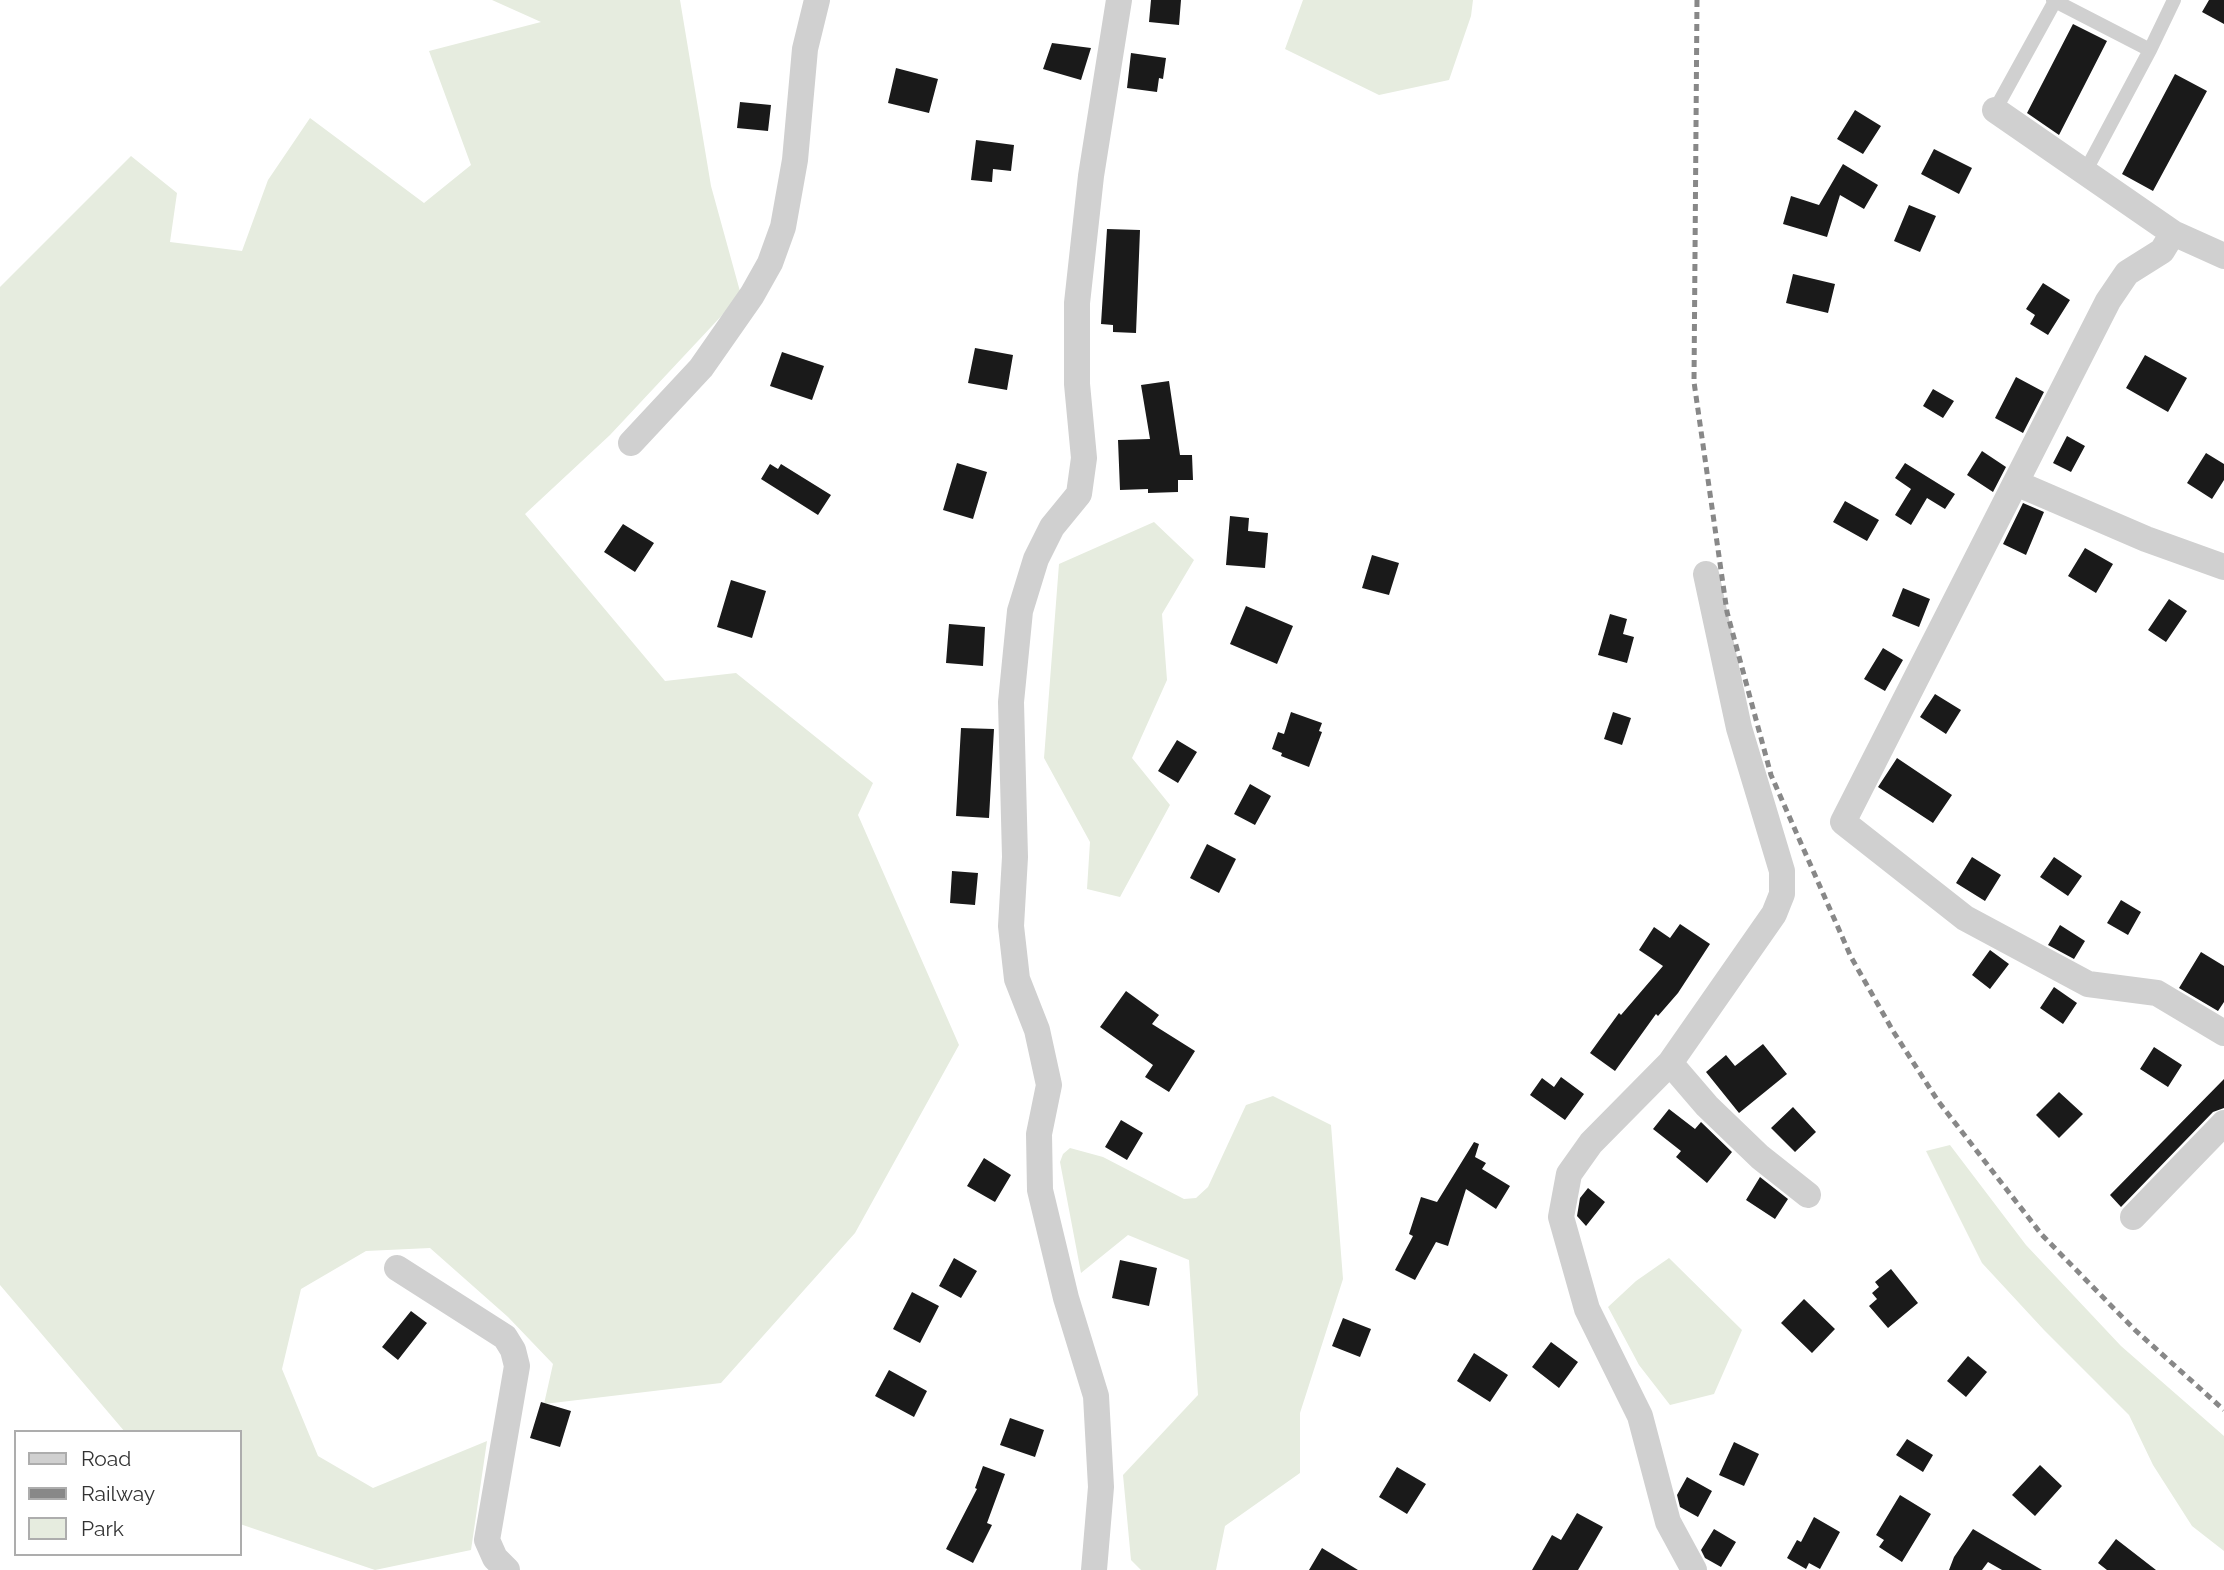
<!DOCTYPE html>
<style>
body{margin:0}
#map{position:relative;width:2224px;height:1570px;overflow:hidden;background:#fff;font-family:Raleway,sans-serif}
canvas{display:block}
.legend{position:absolute;left:14px;top:1430px;width:228px;height:126px;box-sizing:border-box;background:#fff;border:2px solid #adadad;margin:0;padding:9px 12px;list-style:none;font-size:21px;color:#333}
.legend li{display:flex;align-items:center;gap:14px;height:35px}
.legend b{width:35px;border:2px solid #adadad}
</style>
<div id="map">
<canvas width="2224" height="1570"></canvas>
<ul class="legend">
<li><b style="height:9px;background:#d0d0d0"></b>Road</li>
<li><b style="height:9px;background:#888"></b>Railway</li>
<li><b style="height:19px;background:#e6ecdf"></b>Park</li>
</ul>
</div>
<script>
const c = document.querySelector('canvas').getContext('2d');
c.lineJoin = 'round';
function fillPath(path, color) {
  c.fillStyle = color;
  c.fill(path, 'evenodd');
}
function toPath(rows) {
  const path = new Path2D();
  for (const r of rows) {
    path.moveTo(r[0], r[1]);
    for (let i = 2; i < r.length; i += 2) path.lineTo(r[i], r[i + 1]);
  }
  return path;
}
function trace(path, color, width, dash) {
  c.strokeStyle = color;
  c.lineWidth = width;
  c.lineCap = dash ? 'butt' : 'round';
  c.setLineDash(dash || []);
  c.stroke(path);
}
const green = toPath([
 [492,0,680,0,711,186,741,295,610,435,525,514,665,681,736,673,873,783,858,815,959,1045,855,1233,721,1383,544,1404,553,1364,508,1317,430,1248,366,1251,301,1289,282,1369,318,1456,373,1488,487,1441,471,1550,375,1570,240,1524,240,1432,125,1432,0,1285,0,287,131,156,177,193,170,242,242,251,268,180,310,118,424,203,471,165,429,51,541,22],
 [1303,0,1473,0,1471,16,1449,80,1379,95,1285,49],
 [1154,522,1194,560,1162,614,1167,680,1132,758,1170,805,1120,897,1087,889,1090,842,1044,758,1059,564],
 [1273,1096,1331,1125,1343,1279,1300,1413,1300,1473,1225,1526,1216,1570,1141,1570,1131,1560,1123,1475,1198,1395,1189,1260,1128,1235,1081,1273,1060,1162,1063,1154,1070,1148,1103,1157,1184,1199,1196,1198,1208,1187,1246,1105],
 [1950,1145,2026,1245,2121,1346,2224,1436,2224,1551,2192,1526,2153,1465,2129,1415,2044,1330,1982,1263,1926,1151],
 [1669,1258,1742,1330,1714,1394,1670,1405,1639,1365,1608,1307,1636,1281]
]);
const building = toPath([
 [1151,0,1181,0,1179,25,1149,22],
 [2209,0,2224,0,2224,24,2202,12],
 [2073,24,2107,41,2059,135,2027,113],
 [1052,43,1091,48,1081,80,1043,69],
 [1131,53,1166,58,1163,79,1159,78,1157,92,1127,88],
 [896,68,938,79,929,113,888,103],
 [2175,74,2207,91,2153,191,2122,174],
 [740,102,771,105,768,131,737,128],
 [1855,110,1881,126,1863,154,1837,139],
 [976,140,1014,145,1011,171,993,169,992,182,971,180],
 [1934,149,1972,168,1959,194,1921,174],
 [1843,164,1878,185,1864,209,1840,195,1827,237,1783,224,1791,196,1819,205],
 [1909,205,1936,216,1920,252,1894,241],
 [1107,229,1140,230,1136,333,1113,332,1113,325,1101,324],
 [1793,274,1835,284,1828,313,1786,303],
 [2043,283,2070,300,2048,335,2030,324,2035,315,2026,309],
 [975,348,1013,355,1007,390,968,383],
 [782,352,824,366,812,400,770,386],
 [2145,355,2187,378,2168,412,2126,388],
 [2016,377,2044,392,2023,433,1995,418],
 [1169,381,1180,455,1192,455,1193,480,1178,480,1178,492,1148,493,1148,489,1120,490,1118,440,1150,439,1141,385],
 [1933,389,1954,401,1943,418,1923,406],
 [2067,436,2085,446,2071,472,2053,463],
 [1982,451,2006,467,1993,492,1967,475],
 [2206,453,2224,464,2224,480,2212,499,2187,483],
 [957,463,987,472,973,519,943,510],
 [1905,463,1955,494,1945,509,1927,498,1911,525,1895,515,1911,489,1895,478],
 [770,464,778,469,781,464,831,495,818,515,761,479],
 [1845,501,1879,520,1867,541,1833,522],
 [2023,503,2044,512,2026,555,2003,544],
 [1230,516,1249,518,1248,531,1268,533,1265,568,1226,565],
 [623,524,654,543,635,572,604,552],
 [2085,548,2113,564,2096,593,2068,576],
 [1372,555,1399,563,1389,595,1362,588],
 [731,580,766,591,752,638,717,627],
 [1903,588,1930,599,1919,627,1892,616],
 [2169,599,2187,611,2166,642,2148,630],
 [1246,606,1293,626,1277,664,1230,644],
 [1610,614,1627,619,1623,634,1634,637,1627,663,1598,655],
 [949,624,985,627,983,666,946,663],
 [1883,648,1903,660,1885,691,1864,679],
 [1935,694,1961,710,1946,734,1920,717],
 [1291,712,1322,723,1319,731,1322,732,1309,767,1281,756,1282,753,1272,749,1278,732,1284,734],
 [1613,712,1631,718,1622,745,1604,739],
 [961,728,994,729,989,818,956,816],
 [1177,740,1197,752,1178,783,1158,771],
 [1897,758,1952,795,1933,823,1878,787],
 [1250,784,1271,796,1255,825,1234,814],
 [1207,844,1236,859,1219,893,1190,878],
 [1972,857,2001,875,1985,901,1956,883],
 [2054,857,2082,876,2068,896,2040,877],
 [952,871,978,873,975,905,950,903],
 [2121,900,2141,912,2128,935,2107,923],
 [1680,924,1710,944,1678,993,1658,1016,1656,1014,1615,1071,1590,1053,1619,1013,1621,1015,1663,966,1639,950,1654,927,1670,938],
 [2060,925,2085,941,2074,959,2048,945],
 [1990,950,2009,964,1990,989,1972,975],
 [2201,952,2224,966,2224,1002,2218,1011,2179,988],
 [2054,987,2077,1003,2063,1024,2040,1008],
 [1126,991,1159,1015,1152,1024,1195,1051,1169,1092,1145,1077,1153,1065,1100,1027],
 [1763,1044,1787,1074,1739,1113,1706,1072,1726,1055,1735,1066],
 [2154,1047,2182,1065,2168,1087,2140,1069],
 [1561,1077,1584,1094,1565,1120,1530,1095,1542,1078,1554,1087],
 [2224,1079,2224,1108,2213,1112,2121,1207,2110,1195],
 [2059,1092,2083,1114,2059,1138,2036,1115],
 [1793,1107,1816,1132,1795,1152,1771,1128],
 [1669,1109,1695,1129,1701,1122,1732,1152,1707,1183,1676,1157,1681,1151,1653,1129],
 [1121,1120,1143,1133,1127,1160,1105,1147],
 [1474,1142,1479,1144,1475,1157,1486,1163,1482,1169,1510,1186,1496,1209,1466,1189,1448,1246,1436,1242,1415,1280,1395,1270,1413,1236,1409,1234,1421,1197,1437,1202],
 [984,1158,1011,1175,995,1202,967,1186],
 [1760,1177,1788,1199,1775,1219,1746,1200],
 [1588,1188,1605,1202,1586,1226,1577,1216,1580,1198],
 [954,1258,977,1271,961,1298,939,1286],
 [1120,1260,1157,1268,1149,1306,1112,1298],
 [1891,1269,1918,1303,1888,1328,1869,1306,1877,1299,1872,1293,1879,1287,1875,1282],
 [912,1292,939,1306,920,1343,893,1329],
 [1804,1299,1835,1329,1812,1353,1781,1323],
 [411,1311,427,1323,398,1360,382,1347],
 [1343,1318,1371,1329,1360,1357,1332,1346],
 [1551,1342,1578,1362,1559,1388,1532,1367],
 [1474,1353,1508,1375,1490,1402,1457,1381],
 [1968,1356,1987,1372,1966,1397,1947,1381],
 [889,1370,927,1391,914,1417,875,1396],
 [541,1402,571,1411,560,1447,530,1438],
 [1010,1418,1044,1430,1035,1457,1000,1445],
 [1907,1439,1933,1455,1923,1472,1896,1455],
 [1734,1442,1759,1454,1744,1486,1719,1475],
 [2040,1465,2062,1486,2035,1516,2012,1495],
 [983,1466,1005,1474,987,1523,992,1525,973,1563,946,1549,977,1489,975,1488],
 [1397,1467,1426,1484,1407,1514,1379,1497],
 [1687,1477,1712,1491,1698,1517,1680,1507,1677,1495],
 [1900,1495,1931,1514,1902,1562,1879,1547,1884,1540,1876,1535],
 [1577,1513,1603,1527,1578,1570,1532,1570,1552,1535,1561,1540],
 [1814,1517,1840,1532,1820,1569,1809,1563,1806,1569,1787,1558,1797,1540,1801,1542],
 [1714,1529,1736,1542,1721,1567,1705,1558,1701,1550],
 [1973,1529,2042,1570,2002,1570,1988,1562,1982,1570,1949,1570,1954,1557],
 [2116,1539,2156,1570,2107,1570,2098,1563],
 [1322,1548,1358,1570,1309,1570]
]);
const service = toPath([
 [2053,0,2150,50,2174,0],
 [1995,110,2055,1],
 [2085,172,2150,50]
]);
const minor = toPath([
 [1995,110,2173,233,2224,256],
 [2173,233,2162,251,2127,273,2108,301,1843,822,1965,918,2088,984,2157,993,2224,1033],
 [631,443,701,368,752,295,770,263,783,227,795,160,805,49,817,0],
 [2016,483,2146,539,2224,567],
 [1670,1063,1707,1106,1760,1157,1808,1195],
 [2133,1217,2224,1123],
 [397,1268,505,1337,513,1350,517,1366,487,1540,495,1558,507,1570],
 [1094,1570,1101,1487,1096,1396,1066,1298,1040,1190,1039,1134,1049,1085,1037,1030,1017,979,1011,926,1015,857,1011,702,1020,611,1036,559,1052,527,1079,494,1084,458,1077,384,1077,303,1091,176,1119,0],
 [1694,1570,1668,1522,1640,1416,1587,1309,1561,1217,1569,1174,1591,1143,1670,1063,1774,914,1782,894,1782,871,1739,728,1706,574]
]);
const rail = toPath([
 [1697,0,1694,382,1727,612,1771,775,1851,957,1893,1031,1938,1101,2042,1235,2135,1330,2224,1410]
]);
fillPath(green, '#e6ecdf');
fillPath(building, '#1a1a1a');
trace(service, '#d0d0d0', 14);
trace(minor, '#d0d0d0', 26);
trace(rail, '#888', 5, [7, 5]);
</script>
